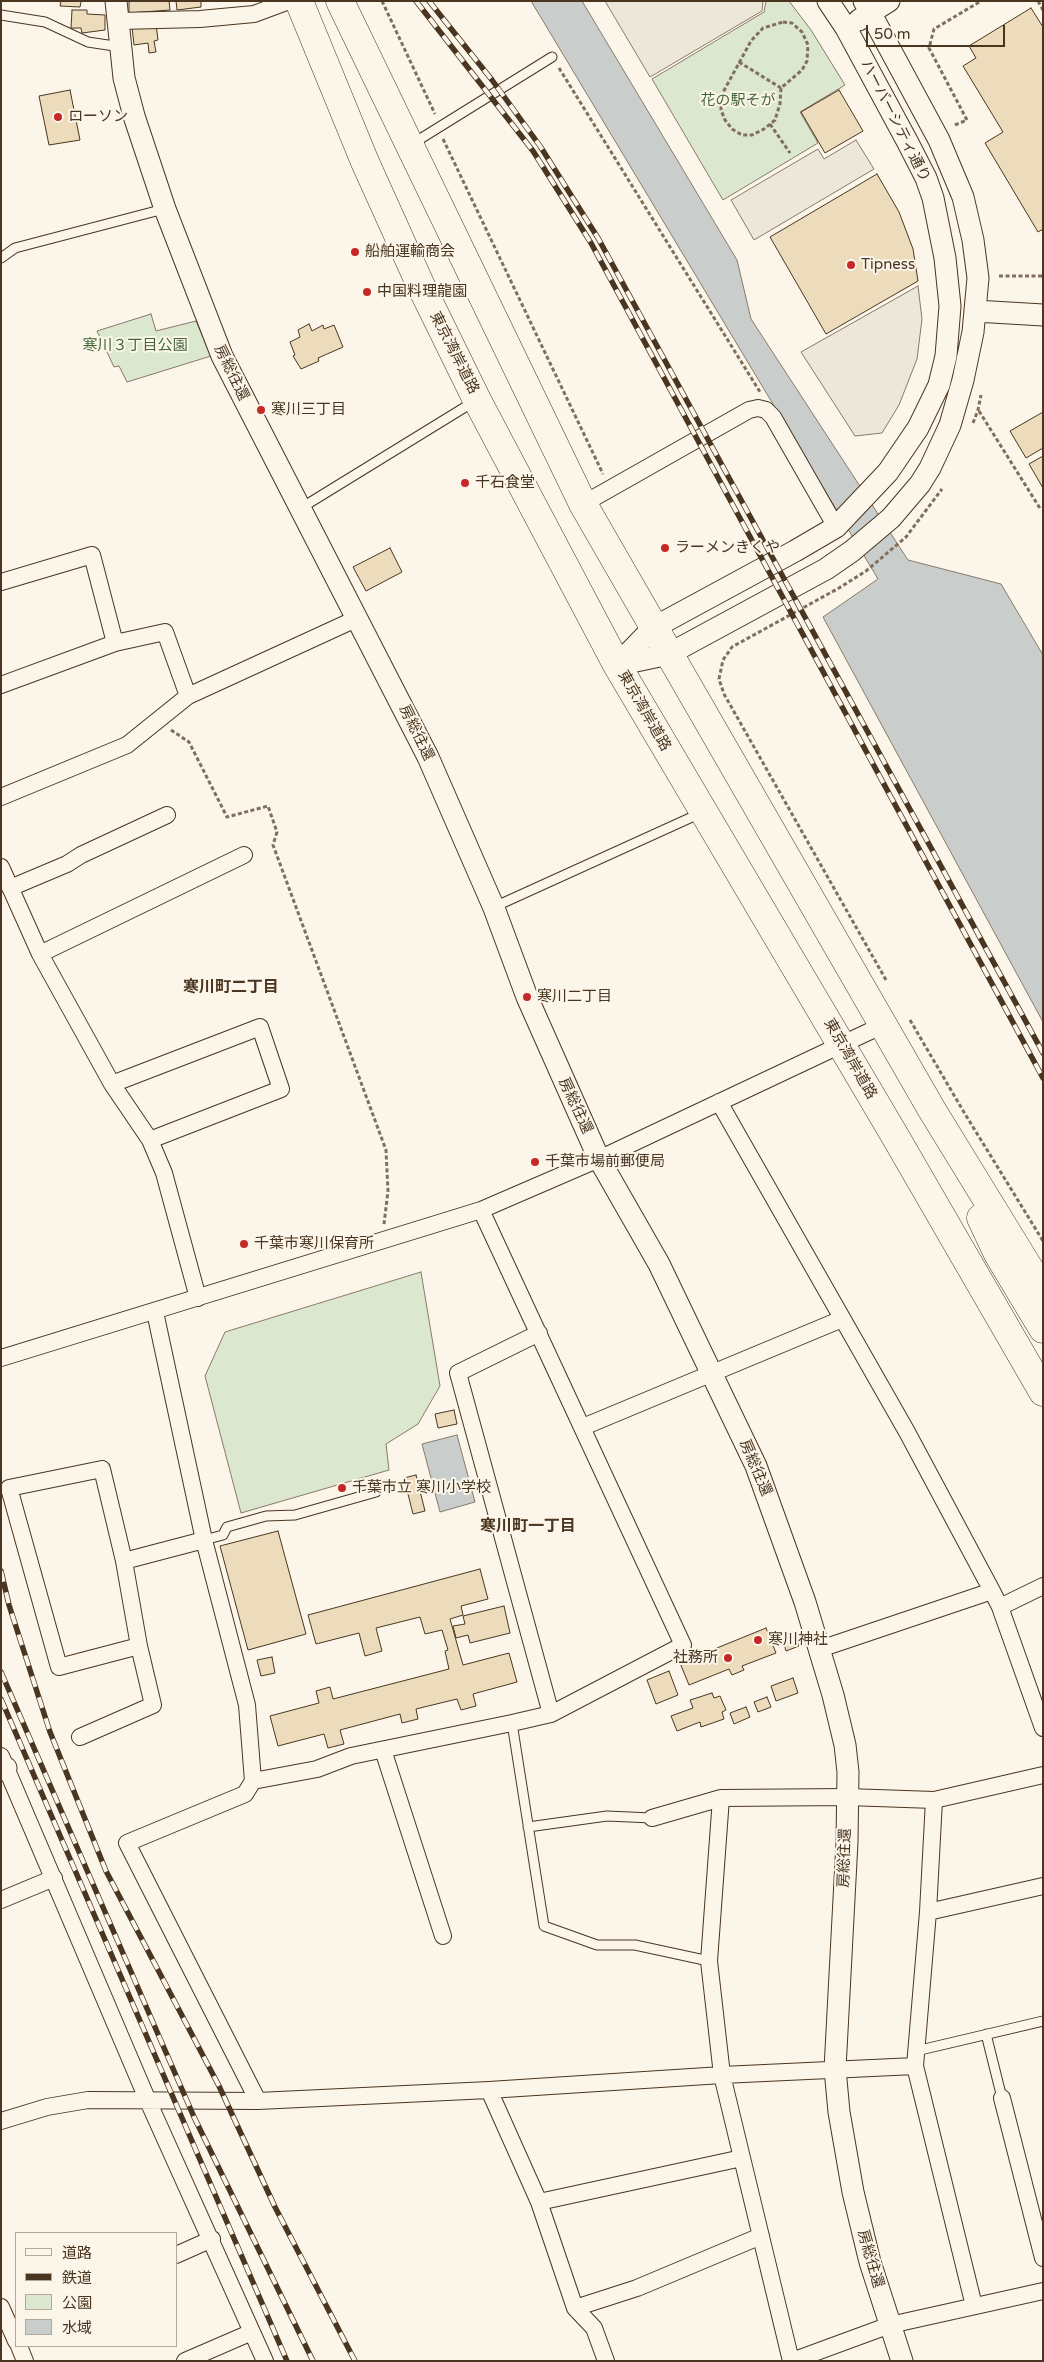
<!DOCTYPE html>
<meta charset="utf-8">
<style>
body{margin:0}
#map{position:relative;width:1044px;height:2362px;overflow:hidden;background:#fbf6e9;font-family:"Varela Round","Noto Sans JP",sans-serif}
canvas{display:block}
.frame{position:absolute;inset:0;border:2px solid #4a3520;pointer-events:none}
.legend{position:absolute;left:15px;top:2232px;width:162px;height:115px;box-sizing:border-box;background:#fbf6e9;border:1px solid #b4a999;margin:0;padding:6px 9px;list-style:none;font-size:15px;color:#4a3520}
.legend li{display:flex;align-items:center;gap:10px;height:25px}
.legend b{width:25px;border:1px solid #b4a999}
.scale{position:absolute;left:866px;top:25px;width:139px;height:22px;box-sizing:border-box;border:2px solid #4a3520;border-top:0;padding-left:6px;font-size:15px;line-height:18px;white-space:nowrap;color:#4a3520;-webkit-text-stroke:4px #fbf6e9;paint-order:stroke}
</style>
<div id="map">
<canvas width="1044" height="2362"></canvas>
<div class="frame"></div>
<ul class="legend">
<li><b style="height:6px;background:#fbf6e9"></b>道路</li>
<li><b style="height:6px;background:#4a3520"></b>鉄道</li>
<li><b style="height:14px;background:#dce7d0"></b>公園</li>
<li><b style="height:14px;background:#c9cecd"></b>水域</li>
</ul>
<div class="scale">50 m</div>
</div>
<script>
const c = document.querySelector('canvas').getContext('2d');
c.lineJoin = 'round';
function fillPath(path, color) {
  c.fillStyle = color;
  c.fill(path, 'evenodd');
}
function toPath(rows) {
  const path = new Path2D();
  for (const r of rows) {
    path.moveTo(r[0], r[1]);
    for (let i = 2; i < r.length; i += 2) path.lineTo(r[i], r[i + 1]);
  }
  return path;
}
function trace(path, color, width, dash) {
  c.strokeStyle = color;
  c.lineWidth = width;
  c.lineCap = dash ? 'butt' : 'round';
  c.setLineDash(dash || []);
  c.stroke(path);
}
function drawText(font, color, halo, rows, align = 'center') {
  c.font = font + ' "Varela Round","Noto Sans JP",sans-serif';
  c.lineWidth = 4;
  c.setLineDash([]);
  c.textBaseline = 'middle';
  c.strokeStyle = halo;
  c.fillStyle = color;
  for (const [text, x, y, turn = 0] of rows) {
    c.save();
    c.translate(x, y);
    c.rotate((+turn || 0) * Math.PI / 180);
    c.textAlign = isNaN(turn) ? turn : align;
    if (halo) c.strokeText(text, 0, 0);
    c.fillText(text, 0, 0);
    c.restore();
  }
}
const green = toPath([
 [766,1,789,1,811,30,845,85,800,112,818,143,723,200,652,79,764,12,766,1],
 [151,314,156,331,196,321,211,356,127,382,119,366,114,367,97,331,151,314],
 [421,1272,440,1386,418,1424,386,1444,389,1470,241,1513,205,1376,225,1332,421,1272]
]);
const parking = toPath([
 [605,1,763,1,762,11,650,77,605,1],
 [856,140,874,169,754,240,731,200,818,149,824,159,856,140],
 [918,286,922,319,917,359,899,405,882,433,855,436,801,352,918,286]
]);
const water = toPath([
 [531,1,582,1,737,260,751,319,908,560,1001,584,1043,655,1043,1022,823,617,878,579,531,1],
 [457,1435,475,1502,440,1512,422,1444,457,1435]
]);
const building = toPath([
 [61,1,81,1,81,2,80,7,60,6,61,1],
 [129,1,169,1,170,10,129,13,129,1],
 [176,1,201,1,201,7,177,10,176,1],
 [1031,8,1043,27,1043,229,1038,232,985,143,1003,132,963,66,976,58,969,46,1031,8],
 [72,10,87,10,87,14,105,15,105,30,82,33,81,28,71,28,72,10],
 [156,24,158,40,154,41,156,52,149,53,148,43,134,45,132,27,156,24],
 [70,90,80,140,49,145,39,96,70,90],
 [839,90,863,131,825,153,801,112,839,90],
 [877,174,899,212,913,249,918,281,826,334,770,237,877,174],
 [309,324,312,331,323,325,324,329,334,325,343,347,318,358,319,361,301,369,293,356,295,355,290,342,300,337,298,330,309,324],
 [1043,412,1043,448,1026,458,1010,431,1043,412],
 [1043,456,1043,488,1029,464,1043,456],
 [390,548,402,572,366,591,353,567,390,548],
 [454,1410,457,1424,438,1428,435,1414,454,1410],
 [416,1475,425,1511,413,1514,404,1478,416,1475],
 [278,1531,306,1634,248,1650,220,1546,278,1531],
 [480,1569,488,1599,461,1606,463,1615,450,1619,463,1665,509,1653,517,1682,473,1694,476,1706,461,1710,457,1699,416,1709,418,1719,402,1723,400,1714,340,1730,344,1744,328,1748,324,1734,278,1746,270,1716,319,1703,316,1691,330,1687,333,1699,449,1669,445,1651,448,1650,442,1630,425,1634,420,1617,376,1628,382,1651,365,1656,359,1633,316,1644,308,1615,480,1569],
 [504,1606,510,1633,470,1643,468,1635,456,1638,453,1626,465,1624,463,1616,504,1606],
 [766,1628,776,1653,742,1666,744,1670,732,1675,729,1669,689,1685,680,1663,766,1628],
 [796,1637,799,1646,786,1651,783,1641,796,1637],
 [272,1657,275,1673,261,1676,257,1660,272,1657],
 [669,1671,678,1695,656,1704,647,1680,669,1671],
 [793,1678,798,1693,776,1701,771,1686,793,1678],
 [712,1693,714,1698,720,1696,726,1710,722,1712,724,1719,701,1727,700,1722,677,1731,671,1716,693,1708,690,1700,712,1693],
 [767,1697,771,1707,758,1712,754,1702,767,1697],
 [746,1707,750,1717,734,1724,730,1713,746,1707]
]);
const path = toPath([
 [382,1,435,114],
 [1038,1,1043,10],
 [783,22,792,23,802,32,808,45,807,61,802,70,781,88,780,104,775,120,764,129,752,135,742,135,732,129,725,120,721,110,721,96,751,41,763,28,783,22],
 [739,62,781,88],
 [559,68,760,392],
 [770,124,790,153],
 [955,125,967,120,929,48,934,29,981,1],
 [443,139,603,474],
 [999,276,1043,276],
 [979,411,1041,510],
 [973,423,978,410,981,395],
 [171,730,189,742,227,817,268,806,277,832,273,845,386,1150,388,1191,384,1224],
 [886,980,724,694,719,679,723,660,732,647,839,588,866,571,906,537,942,489],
 [910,1020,965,1114,1043,1241]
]);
const service = toPath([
 [1,15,45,22,88,42,121,47],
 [412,144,552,57],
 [1,258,15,248,164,209],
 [301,508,475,401],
 [494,907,701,813],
 [204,1540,223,1535,227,1527,266,1516,295,1515,376,1492],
 [512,1723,544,1926,597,1945,635,1945,709,1961],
 [528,1827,607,1816,652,1818],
 [986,2034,1002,2098],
 [916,2051,1043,2021]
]);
const minor = toPath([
 [119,21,200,19,254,14,289,1],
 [583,504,749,410,758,408,766,410,773,417,836,527],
 [1,582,92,555,115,643],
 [1,685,115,643,165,632,188,696],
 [1,797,127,745,188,696,358,618],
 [1,867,40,954,112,1084,150,1140,164,1173,198,1298],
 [10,888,67,864,81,855,167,815],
 [40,954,244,855],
 [112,1084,260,1027,281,1089,150,1140],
 [719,1102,907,1432,992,1591,1000,1607,1043,1728],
 [155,1312,204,1540,247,1705,253,1781,245,1794,127,1843,258,2101],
 [539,1333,458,1373,551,1714],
 [1,1358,481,1210,599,1159,883,1025],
 [583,1427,842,1319],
 [102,1469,124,1561,139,1646,59,1667,9,1488,102,1469],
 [124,1561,204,1540],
 [1000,1607,1043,1586],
 [820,1649,992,1591],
 [80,1737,153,1705,139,1646],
 [383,1750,443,1936],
 [1,1756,148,2101,265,2361],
 [253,1781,317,1769,351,1756,512,1723,551,1714,683,1645,481,1210],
 [721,1798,709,1961,722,2075,791,2361],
 [934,1800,928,1912,915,2066,974,2306],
 [652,1818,721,1798,847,1797,934,1800,1043,1775],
 [1,1900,54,1878],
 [928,1912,1043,1886],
 [489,2090,539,2202,575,2308,594,2328,606,2361],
 [1002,2098,1043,2258],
 [1,2121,47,2107,88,2100,258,2101,489,2090,722,2075,915,2066],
 [539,2202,742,2158],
 [176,2255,212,2239],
 [1,2307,16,2341],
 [575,2308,637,2288,761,2236],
 [19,2346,25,2361],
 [185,2361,252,2332],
 [792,2361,890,2325,1043,2291]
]);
const tertiary = toPath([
 [116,1,124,78,134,116,165,209,222,356,428,757,494,908,527,997,599,1159,659,1264,756,1466,805,1602,833,1695,845,1745,848,1772,847,1842,835,2069,839,2112,853,2192,870,2262,902,2361],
 [859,20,889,1],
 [975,311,1043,315],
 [617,665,669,654,826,569,852,551,891,518,920,484,930,468,950,425,963,380,973,332,978,278,973,240,963,197,939,140,864,1],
 [617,665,653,628,795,551,836,527,888,472,918,428,939,385,946,356,950,306,945,258,933,198,926,178,907,141,846,28,828,1],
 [1,1770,6,1768]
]);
const trunk = toPath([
 [299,1,365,162,421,286,477,400,617,665,895,1136,1043,1392],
 [340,1,583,504,932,1110,1043,1291],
 [981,1218,998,1254,1043,1329]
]);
const rail = toPath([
 [416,1,533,151,591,243,1043,1078],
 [429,1,492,80,540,146,598,238,1043,1053],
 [1,1571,9,1605,50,1732,106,1871,219,2086,275,2207,355,2361],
 [1,1672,194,2117,313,2361],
 [1,1699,287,2361]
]);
const markers = [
 [58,117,5,"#c62828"],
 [355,252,5,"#c62828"],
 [851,265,5,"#c62828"],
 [367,292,5,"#c62828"],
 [261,410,5,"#c62828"],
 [465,483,5,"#c62828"],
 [665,548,5,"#c62828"],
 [527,997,5,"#c62828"],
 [535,1162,5,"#c62828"],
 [244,1244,5,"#c62828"],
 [342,1488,5,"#c62828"],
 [758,1640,5,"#c62828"],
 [728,1658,5,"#c62828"]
];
const parkNames = [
 ["花の駅そが",738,101],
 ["寒川３丁目公園",135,346]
];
const poiNames = [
 ["ローソン",68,117],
 ["船舶運輸商会",365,252],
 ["Tipness",861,265],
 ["中国料理龍園",377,292],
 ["寒川三丁目",271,410],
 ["千石食堂",475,483],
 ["ラーメンきくや",675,548],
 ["寒川二丁目",537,997],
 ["千葉市場前郵便局",545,1162],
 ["千葉市寒川保育所",254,1244],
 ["千葉市立 寒川小学校",352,1488],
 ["寒川神社",768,1640],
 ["社務所",718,1658,"right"]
];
const streetNames = [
 ["ハーバーシティ通り",895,121,63],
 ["東京湾岸道路",454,353,63],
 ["房総往還",231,373,64],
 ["東京湾岸道路",644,711,60],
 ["房総往還",416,733,64],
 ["東京湾岸道路",850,1059,60],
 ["房総往還",575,1106,65],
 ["房総往還",755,1468,67],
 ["房総往還",845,1858,-88],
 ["房総往還",870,2259,74]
];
const neighbourhoodNames = [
 ["寒川町二丁目",231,988],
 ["寒川町一丁目",528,1527]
];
fillPath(green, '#dce7d0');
trace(green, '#887966', 1);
fillPath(parking, '#ede7d9');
trace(parking, '#887966', 1);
fillPath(water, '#c9cecd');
trace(water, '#887966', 1);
fillPath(building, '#ecdcbc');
trace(building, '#4a3520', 1);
trace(service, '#4a3520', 11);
trace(minor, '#4a3520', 18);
trace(tertiary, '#4a3520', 23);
trace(trunk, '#4a3520', 29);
trace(path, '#7f6f5c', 3, [4, 2.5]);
trace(service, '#fbf6e9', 9);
trace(minor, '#fbf6e9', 16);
trace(tertiary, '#fbf6e9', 21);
trace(trunk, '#fbf6e9', 28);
trace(rail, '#4a3520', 5.5);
trace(rail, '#fbf6e9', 4, [11]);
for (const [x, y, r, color] of markers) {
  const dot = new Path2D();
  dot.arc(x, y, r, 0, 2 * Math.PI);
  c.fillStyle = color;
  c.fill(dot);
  trace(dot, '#fbf6e9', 2);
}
drawText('15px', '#436837', '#fbf6e9', parkNames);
drawText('15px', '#4a3520', '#fbf6e9', poiNames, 'left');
drawText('15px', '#4a3520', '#fbf6e9', streetNames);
drawText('bold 16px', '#4a3520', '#fbf6e9', neighbourhoodNames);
</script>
